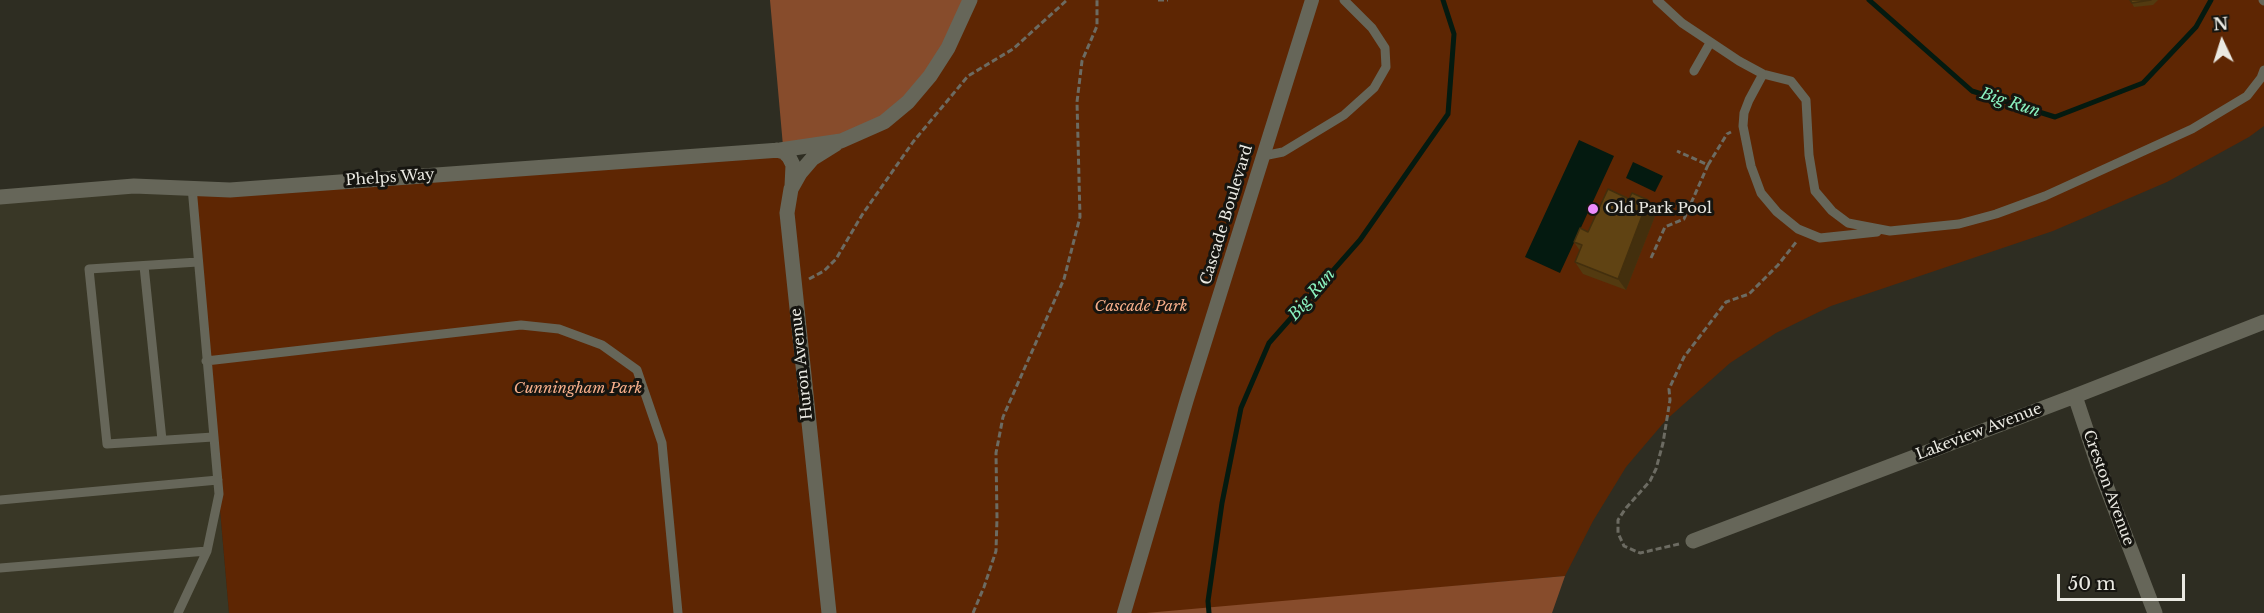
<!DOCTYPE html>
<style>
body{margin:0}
#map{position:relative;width:2264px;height:613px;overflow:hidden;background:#2e2d22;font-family:"Libre Baskerville",serif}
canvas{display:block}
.north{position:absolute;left:2192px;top:12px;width:60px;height:60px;-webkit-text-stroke:4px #161510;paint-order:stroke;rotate:356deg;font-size:16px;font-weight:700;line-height:24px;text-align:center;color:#eae9e2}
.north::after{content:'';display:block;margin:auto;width:21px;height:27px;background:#eae9e2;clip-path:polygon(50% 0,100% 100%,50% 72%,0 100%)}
.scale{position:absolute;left:2057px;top:574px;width:128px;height:27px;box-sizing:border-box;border:3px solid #eae9e2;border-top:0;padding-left:8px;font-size:18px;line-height:21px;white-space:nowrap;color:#eae9e2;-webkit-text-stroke:4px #161510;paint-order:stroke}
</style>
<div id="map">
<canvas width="2264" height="613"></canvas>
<div class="north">N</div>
<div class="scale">50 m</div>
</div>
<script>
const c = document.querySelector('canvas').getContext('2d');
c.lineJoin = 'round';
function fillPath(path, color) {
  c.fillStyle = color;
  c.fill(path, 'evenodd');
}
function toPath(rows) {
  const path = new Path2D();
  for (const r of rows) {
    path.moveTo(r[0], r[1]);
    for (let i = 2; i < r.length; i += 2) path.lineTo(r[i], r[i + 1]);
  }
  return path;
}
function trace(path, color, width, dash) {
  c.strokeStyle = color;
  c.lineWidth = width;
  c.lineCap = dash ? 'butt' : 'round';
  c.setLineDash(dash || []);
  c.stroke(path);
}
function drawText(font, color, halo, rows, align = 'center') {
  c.font = font + ' "Libre Baskerville",serif';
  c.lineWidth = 6;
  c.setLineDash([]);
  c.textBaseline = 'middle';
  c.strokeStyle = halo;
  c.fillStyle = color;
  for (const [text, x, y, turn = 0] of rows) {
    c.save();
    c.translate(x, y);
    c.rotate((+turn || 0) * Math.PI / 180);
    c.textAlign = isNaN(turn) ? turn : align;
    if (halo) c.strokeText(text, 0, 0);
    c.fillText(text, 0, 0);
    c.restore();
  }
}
const built = toPath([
 [192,187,229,613,0,613,0,197]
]);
const green = toPath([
 [970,0,2264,0,2264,126,2249,137,2167,182,2053,231,1831,306,1776,333,1730,363,1666,420,1626,467,1593,521,1565,576,1164,613,229,613,192,187,780,150,794,177]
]);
const forest = toPath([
 [770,0,970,0,908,102,844,140,783,146],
 [1565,576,1552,613,1146,613]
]);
const water = toPath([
 [1579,140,1614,156,1560,273,1525,257],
 [1633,162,1663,176,1655,192,1626,178]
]);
const stream = toPath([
 [1869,0,1972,91,2055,117,2143,83,2196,27,2211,0],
 [1209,613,1208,601,1222,503,1241,408,1269,343,1360,240,1448,114,1454,34,1443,0]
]);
const path = toPath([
 [1158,0,1168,0],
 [1708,165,1727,134,1731,132],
 [1651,258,1665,227,1684,219,1708,165,1677,151],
 [809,279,824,271,836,259,862,215,913,142,968,76,1013,49,1067,0],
 [1679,544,1640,553,1624,546,1618,533,1618,520,1626,508,1650,481,1656,469,1663,443,1670,400,1669,389,1684,357,1726,302,1749,294,1778,265,1797,241],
 [973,613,984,587,996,551,997,518,996,453,1003,417,1064,279,1080,217,1077,102,1082,61,1097,26,1097,0]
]);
const service = toPath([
 [1657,0,1682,23,1739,61,1763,74,1791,81,1806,100,1809,155,1815,191,1832,211,1848,223,1890,231,1959,224,1996,214,2045,196,2192,129,2247,96,2261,78,2264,70],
 [2263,0,2264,1],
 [1694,71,1710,43],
 [1763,74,1749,100,1744,113,1743,126,1751,166,1761,193,1777,212,1798,229,1820,238,1877,232],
 [1263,156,1283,152,1344,115,1374,88,1386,67,1385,48,1372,28,1344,0],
 [198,262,89,269,107,444,213,437],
 [144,266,162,440],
 [206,361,521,325,559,329,602,345,637,370,662,443,678,613],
 [0,500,218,480],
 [0,568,207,551],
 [178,613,207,551,219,494,192,187]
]);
const pedestrian = toPath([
 [1124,613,1187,399,1312,0]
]);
const minor = toPath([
 [777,150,784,152,789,157,793,165,792,186],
 [0,197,134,186,230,190,780,150,841,141,884,122,908,102,930,76,948,48,970,0],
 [2075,396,2097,462,2155,613],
 [1693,541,2075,396,2264,322],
 [829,613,787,213,791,189,800,173,812,159,836,144]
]);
const wall = toPath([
 [2130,0,2158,0,2153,5,2134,7],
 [1657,211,1626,290,1583,274,1575,262,1580,251,1574,242]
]);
const shadedWall = toPath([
 [1648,200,1657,211,1626,290,1618,279]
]);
const building = toPath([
 [2130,0,2151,0,2132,3,2130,0],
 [1608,189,1629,199,1632,193,1648,200,1618,279,1575,262,1582,245,1574,242,1580,228,1588,232,1608,189]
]);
const markers = [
 [1593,209,6,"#ec8cfb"]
];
const streetNames = [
 ["Phelps Way",390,178,-4],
 ["Cascade Boulevard",1227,215,-73],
 ["Huron Avenue",802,364,-96],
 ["Lakeview Avenue",1979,432,-21],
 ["Creston Avenue",2108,488,70]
];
const poiNames = [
 ["Old Park Pool",1605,209]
];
const parkNames = [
 ["Cascade Park",1141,307],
 ["Cunningham Park",578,389]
];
const waterNames = [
 ["Big Run",2010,103,18],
 ["Big Run",1312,295,-49]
];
fillPath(built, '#393726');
fillPath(green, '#5e2603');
fillPath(forest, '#874c2c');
fillPath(water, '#041a10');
trace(stream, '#041a10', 5);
trace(path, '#6c6b62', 3, [6, 3]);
trace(service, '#666659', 9);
trace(pedestrian, '#666659', 14);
trace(minor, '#666659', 15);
fillPath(wall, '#533a10');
fillPath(shadedWall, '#432f0d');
fillPath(building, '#604313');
trace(building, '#432f0d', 1.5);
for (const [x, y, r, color] of markers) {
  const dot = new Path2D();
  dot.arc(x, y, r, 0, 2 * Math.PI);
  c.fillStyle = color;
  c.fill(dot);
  trace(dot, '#161510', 2);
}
drawText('15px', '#eae9e2', '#161510', streetNames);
drawText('15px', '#eae9e2', '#161510', poiNames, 'left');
drawText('italic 15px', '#f6ae8a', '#161510', parkNames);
drawText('italic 16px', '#8af2bf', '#161510', waterNames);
</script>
